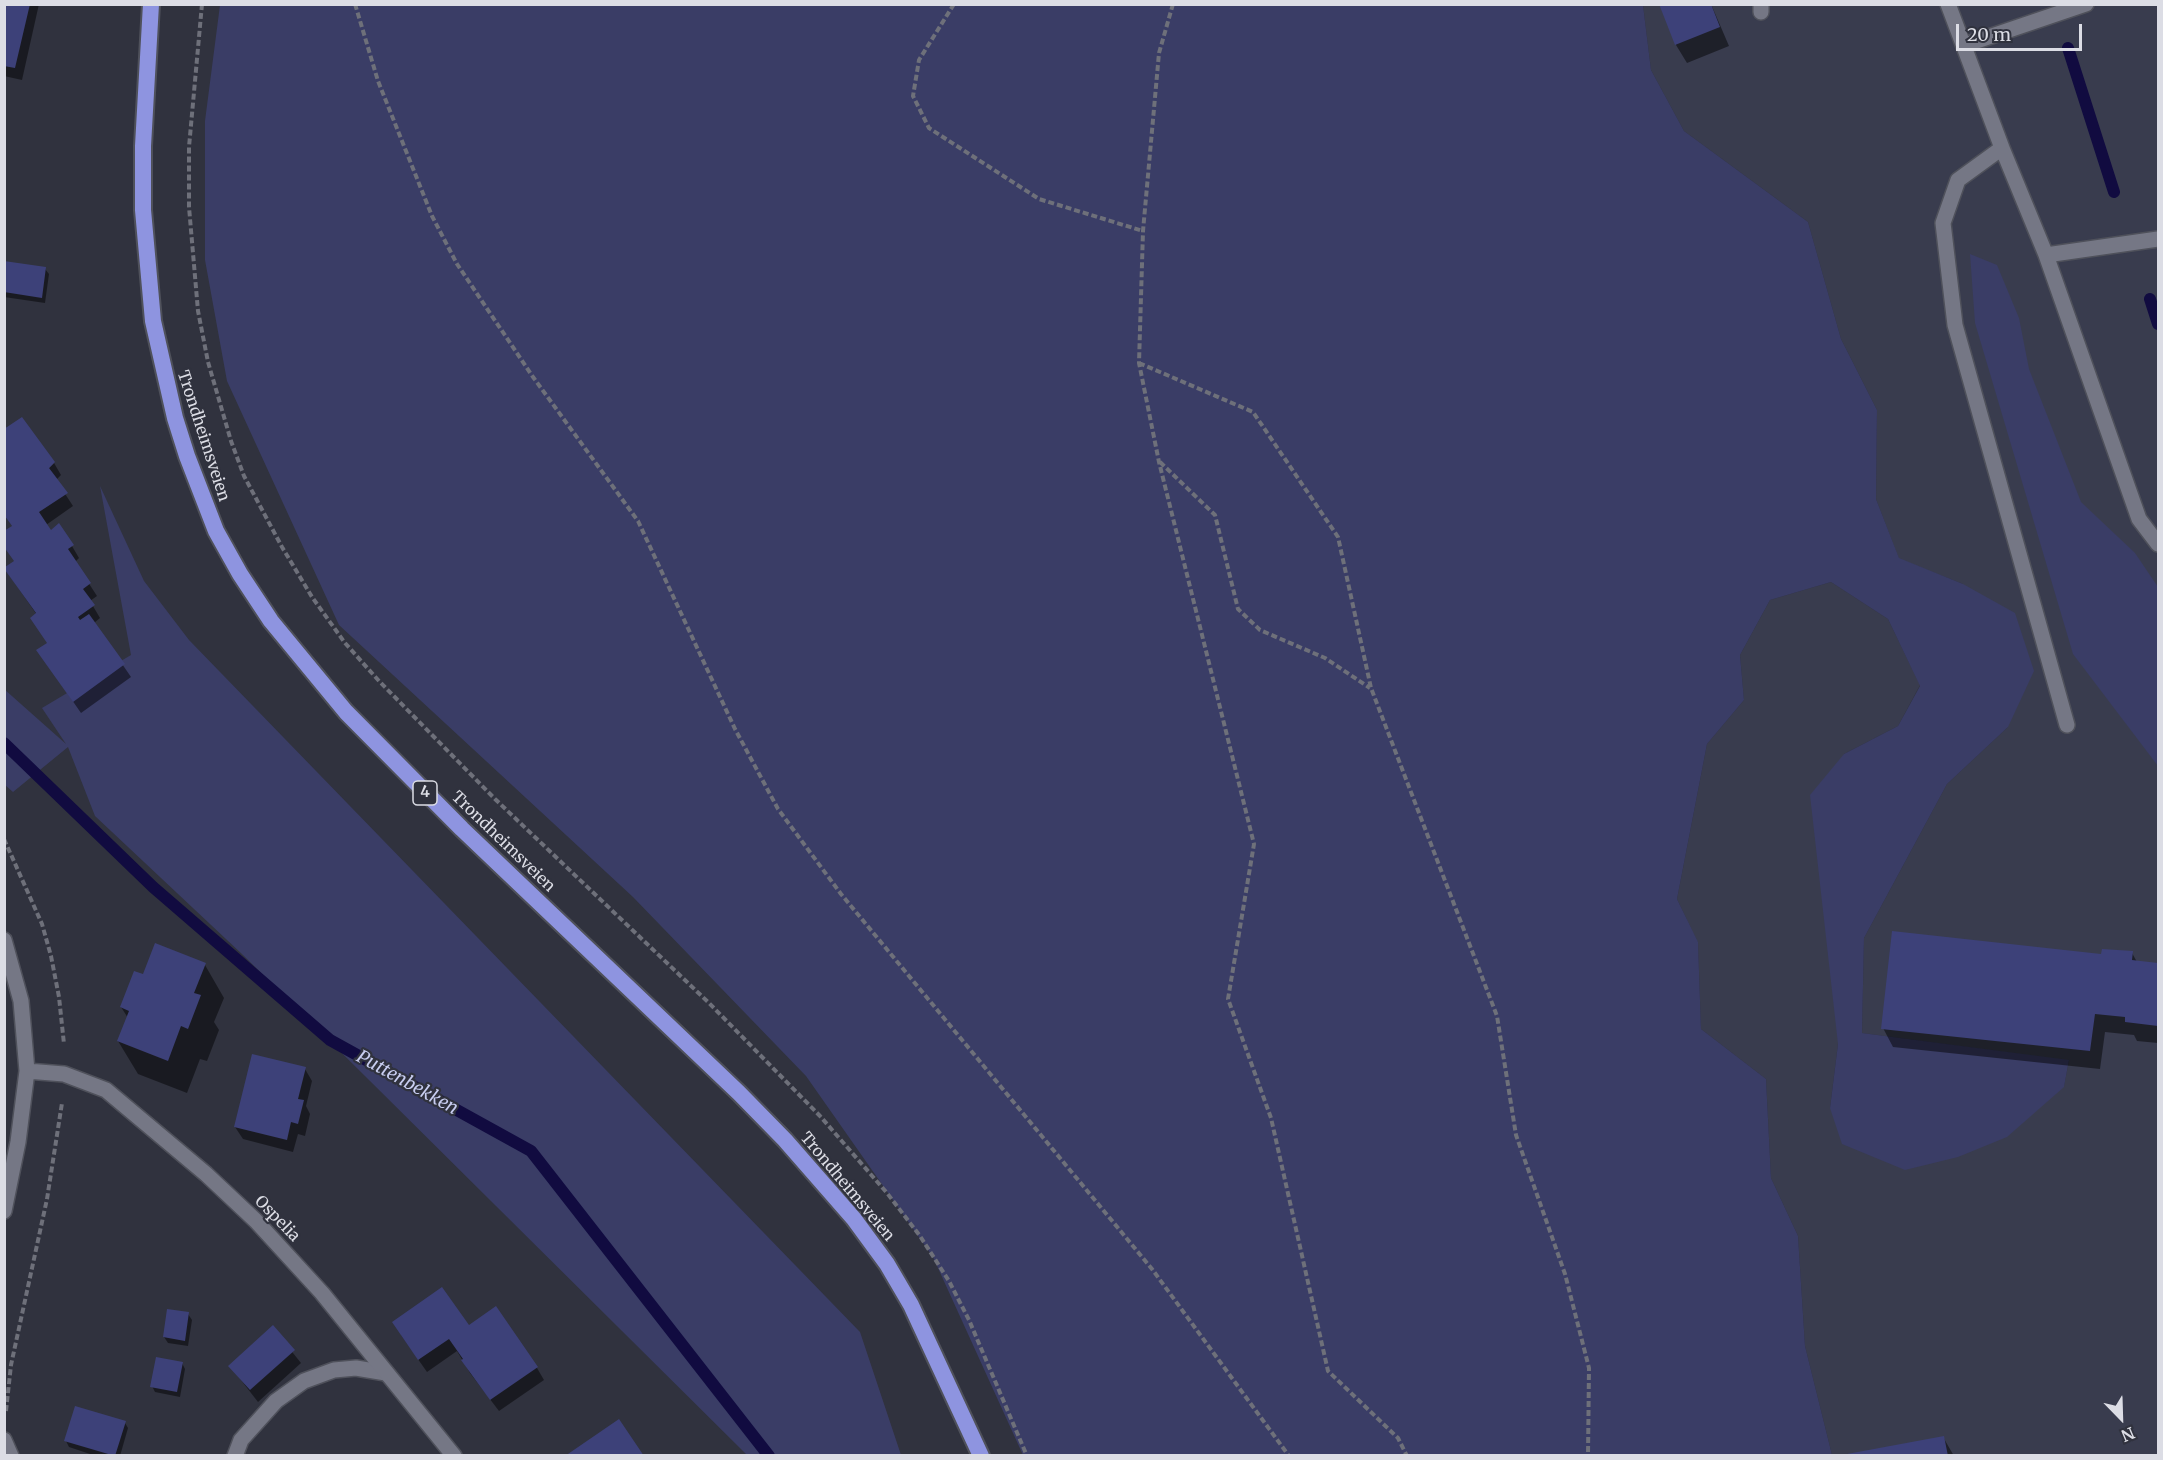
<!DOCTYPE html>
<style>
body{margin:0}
#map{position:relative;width:2163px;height:1460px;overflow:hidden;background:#30323e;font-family:Merriweather,serif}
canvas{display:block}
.frame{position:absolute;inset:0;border:6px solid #dcdde5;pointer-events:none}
.north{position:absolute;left:2091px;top:1388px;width:60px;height:60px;-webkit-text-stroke:4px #30323e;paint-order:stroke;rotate:157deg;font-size:16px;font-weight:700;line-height:24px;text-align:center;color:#dcdde5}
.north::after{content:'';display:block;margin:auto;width:21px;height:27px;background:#dcdde5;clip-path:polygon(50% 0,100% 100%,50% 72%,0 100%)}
.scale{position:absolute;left:1956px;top:24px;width:126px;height:27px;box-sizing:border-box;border:3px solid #dcdde5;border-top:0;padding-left:8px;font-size:18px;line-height:21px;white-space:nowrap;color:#dcdde5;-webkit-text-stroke:4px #30323e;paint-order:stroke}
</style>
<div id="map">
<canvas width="2163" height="1460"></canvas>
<div class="frame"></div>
<div class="north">N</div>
<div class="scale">20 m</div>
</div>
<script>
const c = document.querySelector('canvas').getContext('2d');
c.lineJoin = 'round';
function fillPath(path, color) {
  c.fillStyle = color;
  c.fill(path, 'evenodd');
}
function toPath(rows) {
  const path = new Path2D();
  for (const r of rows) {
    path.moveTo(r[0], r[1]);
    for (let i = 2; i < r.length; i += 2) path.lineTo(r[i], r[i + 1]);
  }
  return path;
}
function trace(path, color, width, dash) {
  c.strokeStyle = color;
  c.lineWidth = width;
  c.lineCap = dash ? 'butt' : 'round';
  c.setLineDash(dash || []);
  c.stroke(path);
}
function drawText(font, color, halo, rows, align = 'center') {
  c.font = font + ' Merriweather,serif';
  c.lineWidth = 4.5;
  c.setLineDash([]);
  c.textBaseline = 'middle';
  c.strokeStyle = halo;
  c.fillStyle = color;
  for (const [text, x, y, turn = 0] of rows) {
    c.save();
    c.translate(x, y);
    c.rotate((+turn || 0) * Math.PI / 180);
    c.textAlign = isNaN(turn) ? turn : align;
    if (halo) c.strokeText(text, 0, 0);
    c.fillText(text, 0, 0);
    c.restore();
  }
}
const built = toPath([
 [1643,5,2158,5,2158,1455,1832,1455,1805,1346,1798,1236,1771,1178,1766,1079,1701,1029,1698,943,1677,899,1707,744,1744,700,1740,655,1770,600,1831,582,1888,619,1920,685,1898,726,1844,754,1838,1044,1830,1108,2064,1086,2069,1061,1862,1033,1864,938,1947,784,2008,727,1963,584,1899,559,1876,499,1877,410,1841,339,1808,222,1684,131,1651,70]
]);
const green = toPath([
 [220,5,1643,5,1651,70,1684,131,1808,222,1841,339,1877,410,1876,499,1899,558,1963,584,2015,613,2034,671,2008,727,1947,784,1864,938,1862,1033,2069,1060,2064,1087,2007,1137,1958,1157,1905,1170,1842,1144,1830,1108,1838,1044,1810,795,1844,754,1898,726,1920,686,1888,619,1831,582,1770,600,1740,655,1744,700,1707,744,1677,899,1698,942,1701,1029,1766,1079,1771,1178,1798,1236,1805,1346,1832,1455,1023,1455,933,1257,806,1076,633,897,339,625,227,381,205,260,205,121],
 [1970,254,1997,265,2019,318,2029,369,2081,502,2135,553,2158,587,2158,766,2073,654,1975,323],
 [100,486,144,581,189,640,860,1332,901,1455,747,1455,243,955,95,816,68,747,13,792,5,785,4,689,66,744,42,708,131,655]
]);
const shadow = toPath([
 [4,4,39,4,22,80,4,76],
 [1664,4,1711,4,1729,46,1687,63,1676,45],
 [4,263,45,269,49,274,45,303,4,297],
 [54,463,61,475,56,480,73,506,46,525,50,532,72,546,79,558,75,562,97,596,90,601,100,618,94,623,131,677,81,713,38,651,48,644,37,615,5,569,15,562,13,527,4,515],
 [2132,953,2137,962,2158,965,2158,1043,2137,1041,2134,1035,2105,1032,2100,1069,1893,1047,1883,1028,2103,956],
 [205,965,224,998,214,1022,219,1030,207,1061,200,1059,187,1093,138,1074,118,1041,128,1018,121,1007],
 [305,1069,312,1081,306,1106,310,1114,305,1136,298,1134,293,1152,243,1139,235,1127],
 [188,1314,192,1320,188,1346,168,1343,164,1337],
 [468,1327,537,1368,544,1380,499,1411,470,1373,457,1351,427,1372,401,1335],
 [273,1328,301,1363,258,1402,230,1366],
 [182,1363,185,1369,180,1397,155,1392,152,1386],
 [125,1423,128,1428,120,1456,96,1456,69,1447,66,1441],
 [1943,1437,1954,1456,1849,1456]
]);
const stream = toPath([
 [2068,48,2114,192],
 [2150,299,2158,324],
 [4,743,153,887,330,1040,531,1151,769,1456]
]);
const building = toPath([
 [4,4,30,4,15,68,4,66],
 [1659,4,1711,4,1720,27,1675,45],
 [4,261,46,267,42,298,4,292],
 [22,417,55,462,49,468,68,493,39,512,51,530,59,523,74,545,68,549,91,583,83,589,95,605,78,617,80,620,89,614,125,664,73,702,36,650,47,643,30,618,36,613,5,570,5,567,14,561,4,547,4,531,12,526,4,515,4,429],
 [1892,931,2101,954,2102,949,2133,951,2132,960,2158,963,2158,1026,2125,1022,2125,1017,2095,1014,2090,1051,1881,1029],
 [155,943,206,963,194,993,201,995,188,1029,181,1026,168,1061,117,1041,129,1011,120,1007,134,971,143,974],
 [252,1054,306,1067,298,1099,304,1100,298,1124,291,1122,287,1140,234,1127],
 [442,1287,469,1325,496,1306,538,1367,490,1400,461,1360,463,1359,449,1339,418,1360,392,1322],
 [167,1309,189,1312,185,1341,163,1337],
 [273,1325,295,1350,250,1390,228,1366],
 [156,1357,183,1362,177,1392,150,1387],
 [75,1406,126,1421,115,1456,64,1441],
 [619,1419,644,1456,565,1456],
 [1944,1436,1948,1456,1847,1456,1847,1454]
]);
const path = toPath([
 [202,4,189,147,189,207,198,311,208,362,231,441,244,476,282,547,312,597,345,643,379,681,495,799,709,1003,820,1116,887,1193,920,1236,949,1281,969,1320,1027,1456],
 [355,4,378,81,432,216,457,264,533,377,638,521,735,729,778,809,841,894,1152,1269,1289,1456],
 [954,4,919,60,913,96,929,128,1039,199,1143,231],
 [1173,4,1159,53,1143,231,1139,363,1159,462,1254,844,1228,999,1271,1118,1328,1371,1398,1438,1407,1456],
 [1139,363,1253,412,1338,537,1371,688,1497,1016,1516,1135,1565,1274,1589,1368,1588,1456],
 [1160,462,1215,515,1238,609,1260,630,1325,658,1370,688],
 [4,839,42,924,51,956,59,997,64,1044],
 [6,1411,11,1365,47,1199,62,1103]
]);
const service = toPath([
 [1761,4,1761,12],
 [1948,4,2002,148,2046,255,2139,519,2158,544],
 [1965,45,2086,4],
 [2002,148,1958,180,1943,223,1955,325,2067,725],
 [2046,255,2158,239],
 [235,1456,241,1440,276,1401,304,1381,334,1370,356,1368,386,1373]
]);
const minor = toPath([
 [4,940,21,1001,27,1071,18,1142,4,1211],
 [27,1071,64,1074,106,1090,206,1174,256,1221,322,1293,454,1456],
 [4,1440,11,1456]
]);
const trunk = toPath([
 [151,4,143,146,143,210,153,321,175,418,187,456,216,531,240,574,271,621,346,712,462,829,739,1093,785,1140,854,1219,887,1264,911,1305,981,1456]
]);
const shields = [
 [425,793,24]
];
const shieldNames = [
 ["4",425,793]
];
const streetNames = [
 ["Trondheimsveien",203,436,72],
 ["Trondheimsveien",503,842,44],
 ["Trondheimsveien",847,1187,50],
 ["Ospelia",277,1219,46]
];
const waterNames = [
 ["Puttenbekken",407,1083,29]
];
fillPath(built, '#393c4e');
fillPath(green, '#3a3d66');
fillPath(shadow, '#0007');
trace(stream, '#110b40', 12);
fillPath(building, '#3d4179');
trace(service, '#4f515b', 18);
trace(minor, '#4f515b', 18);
trace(trunk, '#4f515b', 20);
trace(path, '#6e707a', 4, [6, 3]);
trace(service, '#757785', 15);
trace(minor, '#757785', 15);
trace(trunk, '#8e94e0', 16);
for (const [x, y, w] of shields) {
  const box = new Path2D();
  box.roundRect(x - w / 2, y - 12, w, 24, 4.5);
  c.fillStyle = '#30323e';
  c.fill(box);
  trace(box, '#dcdde5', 1.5);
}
drawText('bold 15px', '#dcdde5', null, shieldNames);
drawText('16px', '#dcdde5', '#30323e', streetNames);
drawText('italic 18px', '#c8cdf0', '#30323e', waterNames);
</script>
